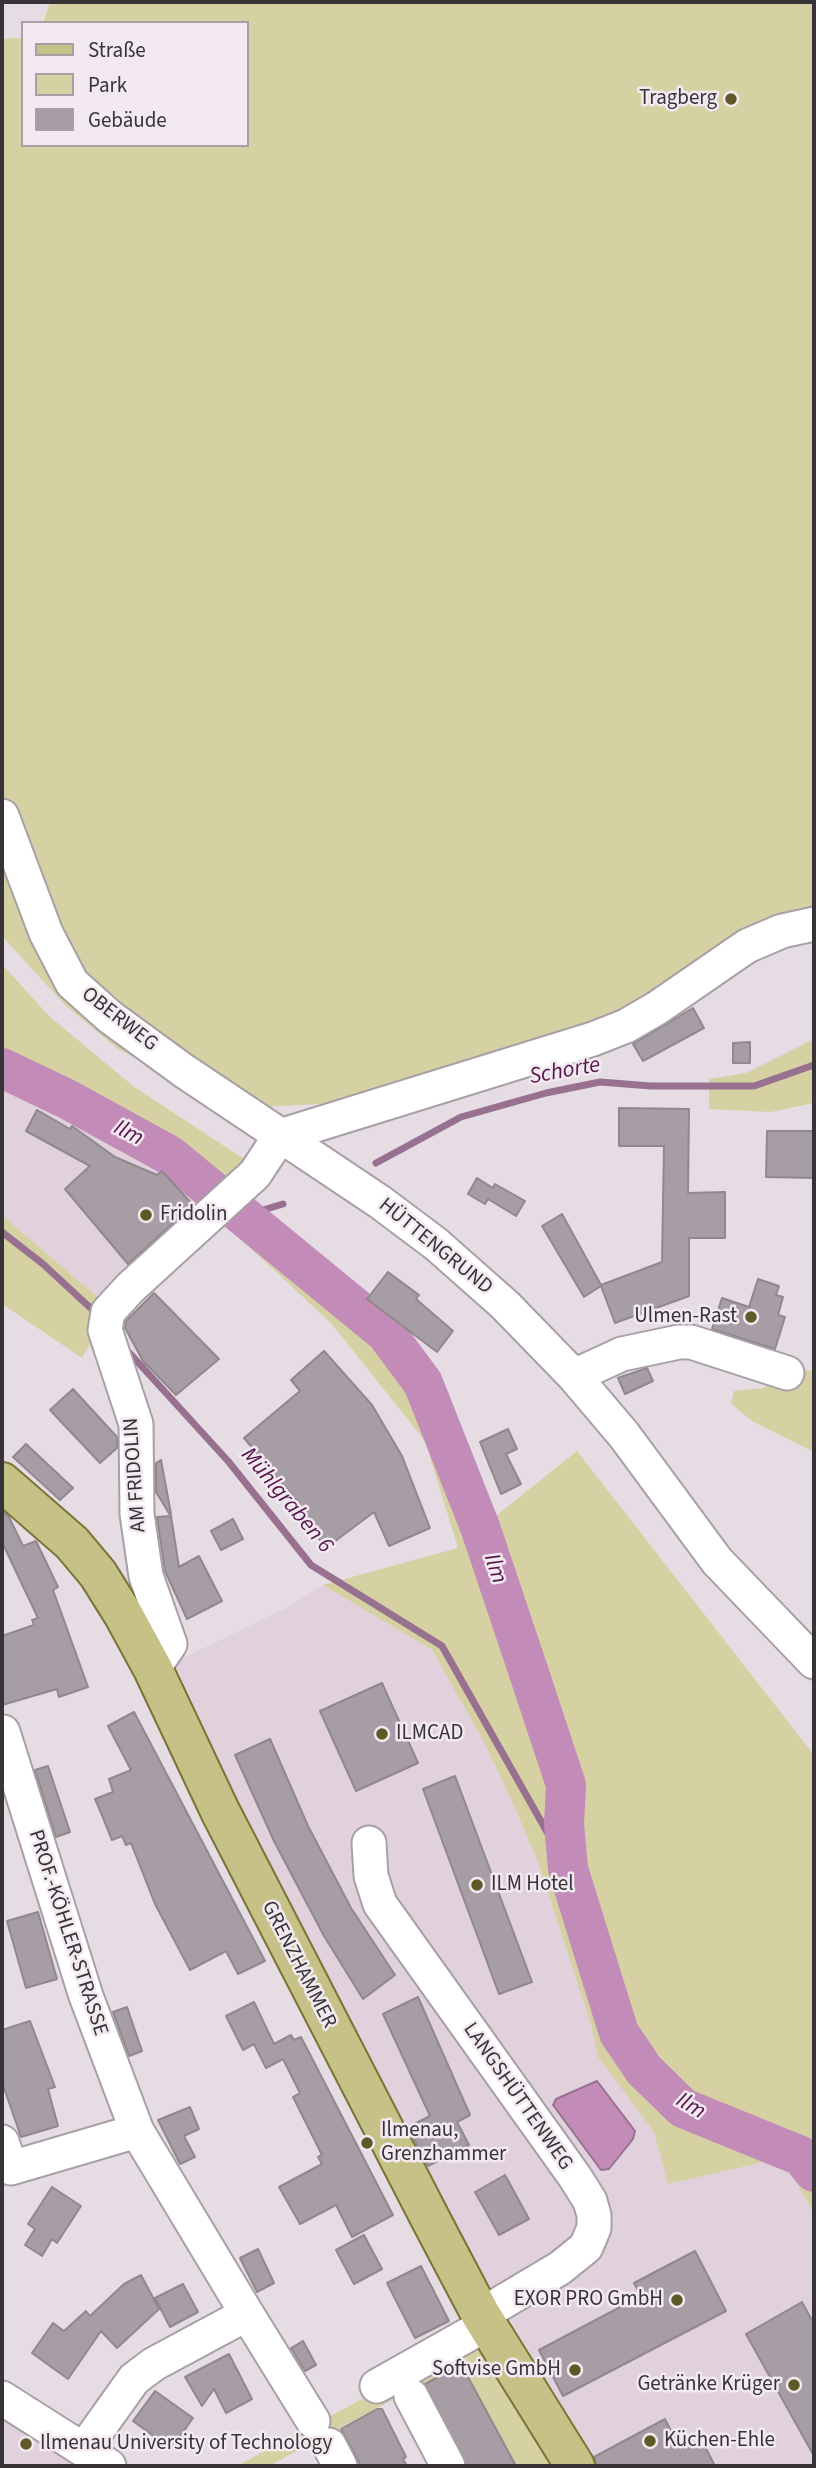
<!DOCTYPE html>
<meta charset="utf-8">
<style>
body{margin:0}
#map{position:relative;width:816px;height:2468px;overflow:hidden;background:#e5dde3;font-family:"Source Sans 3",sans-serif}
canvas{display:block}
.frame{position:absolute;inset:0;border:4px solid #373336;pointer-events:none}
.legend{position:absolute;left:21px;top:21px;width:228px;height:126px;box-sizing:border-box;background:#f2eaf0;border:2px solid #a7a1a6;margin:0;padding:9px 12px;list-style:none;font-size:21px;color:#373336}
.legend li{display:flex;align-items:center;gap:14px;height:35px}
.legend b{width:35px;border:2px solid #a7a1a6}
</style>
<div id="map">
<canvas width="816" height="2468"></canvas>
<div class="frame"></div>
<ul class="legend">
<li><b style="height:9px;background:#c6c186"></b>Straße</li>
<li><b style="height:19px;background:#d5d1a3"></b>Park</li>
<li><b style="height:19px;background:#a69ea4"></b>Gebäude</li>
</ul>
</div>
<script>
const c = document.querySelector('canvas').getContext('2d');
c.lineJoin = 'round';
function fillPath(path, color) {
  c.fillStyle = color;
  c.fill(path, 'evenodd');
}
function toPath(rows) {
  const path = new Path2D();
  for (const r of rows) {
    path.moveTo(r[0], r[1]);
    for (let i = 2; i < r.length; i += 2) path.lineTo(r[i], r[i + 1]);
  }
  return path;
}
function trace(path, color, width, dash) {
  c.strokeStyle = color;
  c.lineWidth = width;
  c.lineCap = dash ? 'butt' : 'round';
  c.setLineDash(dash || []);
  c.stroke(path);
}
function drawText(font, color, halo, rows, align = 'center') {
  c.font = font + ' "Source Sans 3",sans-serif';
  c.lineWidth = 5;
  c.setLineDash([]);
  c.textBaseline = 'middle';
  c.strokeStyle = halo;
  c.fillStyle = color;
  for (const [text, x, y, turn = 0] of rows) {
    c.save();
    c.translate(x, y);
    c.rotate((+turn || 0) * Math.PI / 180);
    c.textAlign = isNaN(turn) ? turn : align;
    if (halo) c.strokeText(text, 0, 0);
    c.fillText(text, 0, 0);
    c.restore();
  }
}
const built = toPath([
 [2,1078,63,1108,174,1148,210,1203,102,1301,2,1215],
 [323,1585,432,1650,485,1744,511,1799,538,1862,591,2025,598,2057,654,2132,668,2184,783,2158,814,2213,814,2466,594,2466,582,2438,445,2215,237,1804,175,1662,286,1608],
 [2,2413,87,2466,2,2466]
]);
const green = toPath([
 [50,2,814,2,814,909,610,1023,336,1103,266,1107,74,975,2,795,2,39,23,38,23,145,247,145,247,23,43,23],
 [2,847,24,902,155,1068,118,1049,66,1006,2,936],
 [2,964,49,1016,133,1086,250,1163,210,1203,174,1148,63,1108,2,1078],
 [814,1039,814,1103,771,1112,709,1109,709,1079,746,1073],
 [249,1198,400,1337,424,1367,462,1455,487,1523,577,1451,814,1755,814,2213,782,2158,668,2184,654,2132,598,2057,591,2025,538,1862,511,1799,485,1744,432,1650,323,1585,458,1548,425,1441,331,1323,217,1217],
 [2,1215,102,1301,95,1335,82,1358,2,1304],
 [776,1364,814,1371,814,1452,752,1421,731,1404,734,1391,764,1388],
 [474,2339,551,2466,517,2466,461,2363,269,2466,237,2466]
]);
const water = toPath([
 [597,2081,635,2131,633,2139,609,2169,601,2170,553,2105,556,2099,597,2081]
]);
const stream = toPath([
 [376,1163,461,1117,546,1093,600,1082,651,1086,754,1086,814,1065],
 [243,1216,283,1204],
 [2,1232,43,1264,98,1315],
 [125,1348,228,1461,311,1565,442,1646,568,1869]
]);
const river = toPath([
 [2,1068,67,1099,169,1155,386,1333,423,1383,480,1527,528,1670,566,1785,564,1824,568,1869,619,2033,644,2070,683,2108,801,2156,814,2172]
]);
const building = toPath([
 [693,1008,704,1028,643,1061,633,1044,693,1008],
 [750,1042,750,1063,733,1063,733,1043,750,1042],
 [619,1108,689,1109,688,1193,725,1192,725,1238,689,1238,689,1296,615,1323,601,1286,584,1297,542,1226,562,1214,601,1285,662,1262,664,1146,619,1146,619,1108],
 [37,1110,70,1129,72,1126,115,1157,157,1175,162,1171,193,1205,128,1264,65,1189,90,1166,26,1131,37,1110],
 [767,1131,814,1131,814,1178,766,1177,767,1131],
 [477,1178,493,1188,495,1184,525,1201,516,1216,488,1199,485,1204,468,1194,477,1178],
 [388,1272,419,1295,416,1299,453,1331,437,1352,367,1299,388,1272],
 [758,1279,779,1286,776,1295,783,1297,778,1315,785,1317,775,1349,712,1329,722,1298,749,1307,758,1279],
 [154,1293,219,1359,176,1395,143,1361,125,1328,126,1321,154,1293],
 [324,1351,372,1405,402,1456,430,1528,389,1546,374,1512,326,1548,294,1506,298,1502,244,1438,300,1391,291,1380,324,1351],
 [647,1368,653,1381,625,1394,618,1378,647,1368],
 [73,1389,117,1437,117,1448,100,1463,50,1410,73,1389],
 [508,1429,517,1449,506,1454,521,1484,501,1494,480,1442,508,1429],
 [26,1444,73,1488,60,1500,13,1457,26,1444],
 [161,1460,171,1514,170,1515,156,1492,156,1463,161,1460],
 [2,1511,9,1517,23,1546,36,1541,58,1587,53,1590,88,1687,59,1697,57,1689,2,1705,2,1636,34,1625,32,1620,38,1618,2,1542,2,1511],
 [171,1516,179,1567,199,1556,222,1601,187,1619,165,1571,157,1517,171,1516],
 [233,1519,243,1539,221,1550,211,1531,233,1519],
 [382,1683,418,1763,356,1791,320,1711,382,1683],
 [134,1712,265,1961,238,1974,226,1951,190,1970,155,1904,131,1843,126,1845,122,1836,112,1840,99,1808,95,1799,113,1792,109,1779,131,1770,108,1726,134,1712],
 [270,1739,308,1826,351,1908,395,1975,363,1999,324,1936,274,1841,235,1755,270,1739],
 [48,1766,70,1832,56,1837,35,1770,48,1766],
 [455,1776,532,1982,499,1994,423,1789,455,1776],
 [38,1912,57,1979,26,1988,7,1921,38,1912],
 [418,1997,470,2115,457,2122,469,2145,428,2166,408,2127,430,2116,383,2014,418,1997],
 [254,2002,274,2044,291,2035,294,2040,301,2037,393,2215,352,2237,336,2205,300,2224,279,2187,322,2164,318,2157,322,2155,293,2097,300,2093,283,2059,266,2068,254,2044,243,2050,226,2016,254,2002],
 [127,2007,142,2051,129,2056,113,2012,127,2007],
 [30,2021,55,2087,48,2089,58,2126,21,2137,2,2082,2,2030,30,2021],
 [190,2107,199,2129,184,2136,195,2157,180,2164,158,2120,190,2107],
 [505,2175,529,2219,499,2235,475,2192,505,2175],
 [52,2187,81,2206,57,2243,52,2239,42,2256,25,2245,35,2229,28,2224,52,2187],
 [364,2235,382,2269,354,2284,336,2250,364,2235],
 [258,2249,274,2283,257,2292,240,2258,258,2249],
 [695,2251,726,2311,563,2396,539,2350,641,2296,634,2283,695,2251],
 [421,2266,449,2321,415,2338,387,2283,421,2266],
 [141,2275,159,2309,117,2348,101,2331,68,2379,32,2353,53,2323,64,2331,86,2311,90,2316,124,2284,141,2275],
 [183,2284,198,2312,170,2327,155,2298,183,2284],
 [802,2302,814,2324,814,2456,746,2334,802,2302],
 [303,2341,316,2365,305,2371,291,2348,303,2341],
 [229,2354,252,2399,226,2413,214,2389,202,2406,185,2377,229,2354],
 [458,2366,462,2366,516,2466,467,2466,425,2384,458,2366],
 [155,2391,193,2418,171,2449,133,2421,155,2391],
 [377,2409,382,2409,406,2457,403,2459,407,2466,361,2466,341,2429,377,2409],
 [665,2419,678,2445,689,2439,694,2448,703,2443,715,2466,597,2466,594,2457,665,2419]
]);
const minor = toPath([
 [2,816,46,933,72,983,110,1017,184,1071,380,1202,436,1244,505,1305,574,1376,624,1435,717,1561,814,1662],
 [280,1136,593,1039,626,1026,657,1008,747,946,782,931,814,924],
 [574,1376,622,1354,679,1342,691,1342,787,1373],
 [153,1669,170,1644,146,1576,137,1514,136,1424,105,1330,108,1312,130,1288,255,1174,280,1136],
 [3,1732,86,1996,137,2131],
 [369,1843,371,1876,380,1904,575,2177,590,2201,594,2215,594,2228,586,2247,560,2268,481,2315],
 [2,2142,11,2168,137,2131,247,2314,154,2364,134,2379,84,2449],
 [247,2314,313,2421],
 [377,2386,487,2324],
 [411,2396,448,2466],
 [2,2398,109,2466],
 [329,2445,340,2466]
]);
const major = toPath([
 [2,1482,72,1543,98,1574,123,1614,153,1669,220,1811,432,2222,481,2315,575,2466]
]);
const markers = [
 [731,99,7,"#5e5926"],
 [146,1215,7,"#5e5926"],
 [751,1317,7,"#5e5926"],
 [382,1734,7,"#5e5926"],
 [477,1885,7,"#5e5926"],
 [367,2143,7,"#5e5926"],
 [677,2300,7,"#5e5926"],
 [575,2370,7,"#5e5926"],
 [794,2385,7,"#5e5926"],
 [650,2441,7,"#5e5926"],
 [26,2444,7,"#5e5926"]
];
const poiNames = [
 ["Tragberg",717,99,"right"],
 ["Fridolin",160,1215],
 ["Ulmen-Rast",737,1317,"right"],
 ["ILMCAD",396,1734],
 ["ILM Hotel",491,1885],
 ["Ilmenau,",381,2131],
 ["Grenzhammer",381,2155],
 ["EXOR PRO GmbH",663,2300,"right"],
 ["Softvise GmbH",561,2370,"right"],
 ["Getränke Krüger",780,2385,"right"],
 ["Küchen-Ehle",664,2441],
 ["Ilmenau University of Technology",40,2444]
];
const streetNames = [
 ["OBERWEG",119,1020,38],
 ["HÜTTENGRUND",435,1247,39],
 ["AM FRIDOLIN",136,1475,-94],
 ["PROF.-KÖHLER-STRASSE",67,1933,72],
 ["GRENZHAMMER",298,1965,63],
 ["LANGSHÜTTENWEG",517,2097,55]
];
const waterNames = [
 ["Schorte",565,1072,-10],
 ["Ilm",128,1134,28],
 ["Mühlgraben 6",286,1501,50],
 ["Ilm",494,1569,71],
 ["Ilm",690,2107,31]
];
fillPath(built, '#e0d1dc');
fillPath(green, '#d5d1a3');
fillPath(water, '#c38bb7');
trace(water, '#997190', 2);
trace(stream, '#997190', 7);
trace(river, '#c38bb7', 40);
fillPath(building, '#a69ea4');
trace(building, '#90888e', 2);
trace(minor, '#a8a0a6', 37);
trace(major, '#7b7436', 42);
trace(minor, '#fff', 33);
trace(major, '#c6c186', 38);
for (const [x, y, r, color] of markers) {
  const dot = new Path2D();
  dot.arc(x, y, r, 0, 2 * Math.PI);
  c.fillStyle = color;
  c.fill(dot);
  trace(dot, '#f2eaf0', 2.5);
}
drawText('21px', '#373336', '#f2eaf0', poiNames, 'left');
drawText('21px', '#373336', '#f2eaf0', streetNames);
drawText('italic 23px', '#58164f', '#f2eaf0', waterNames);
</script>
